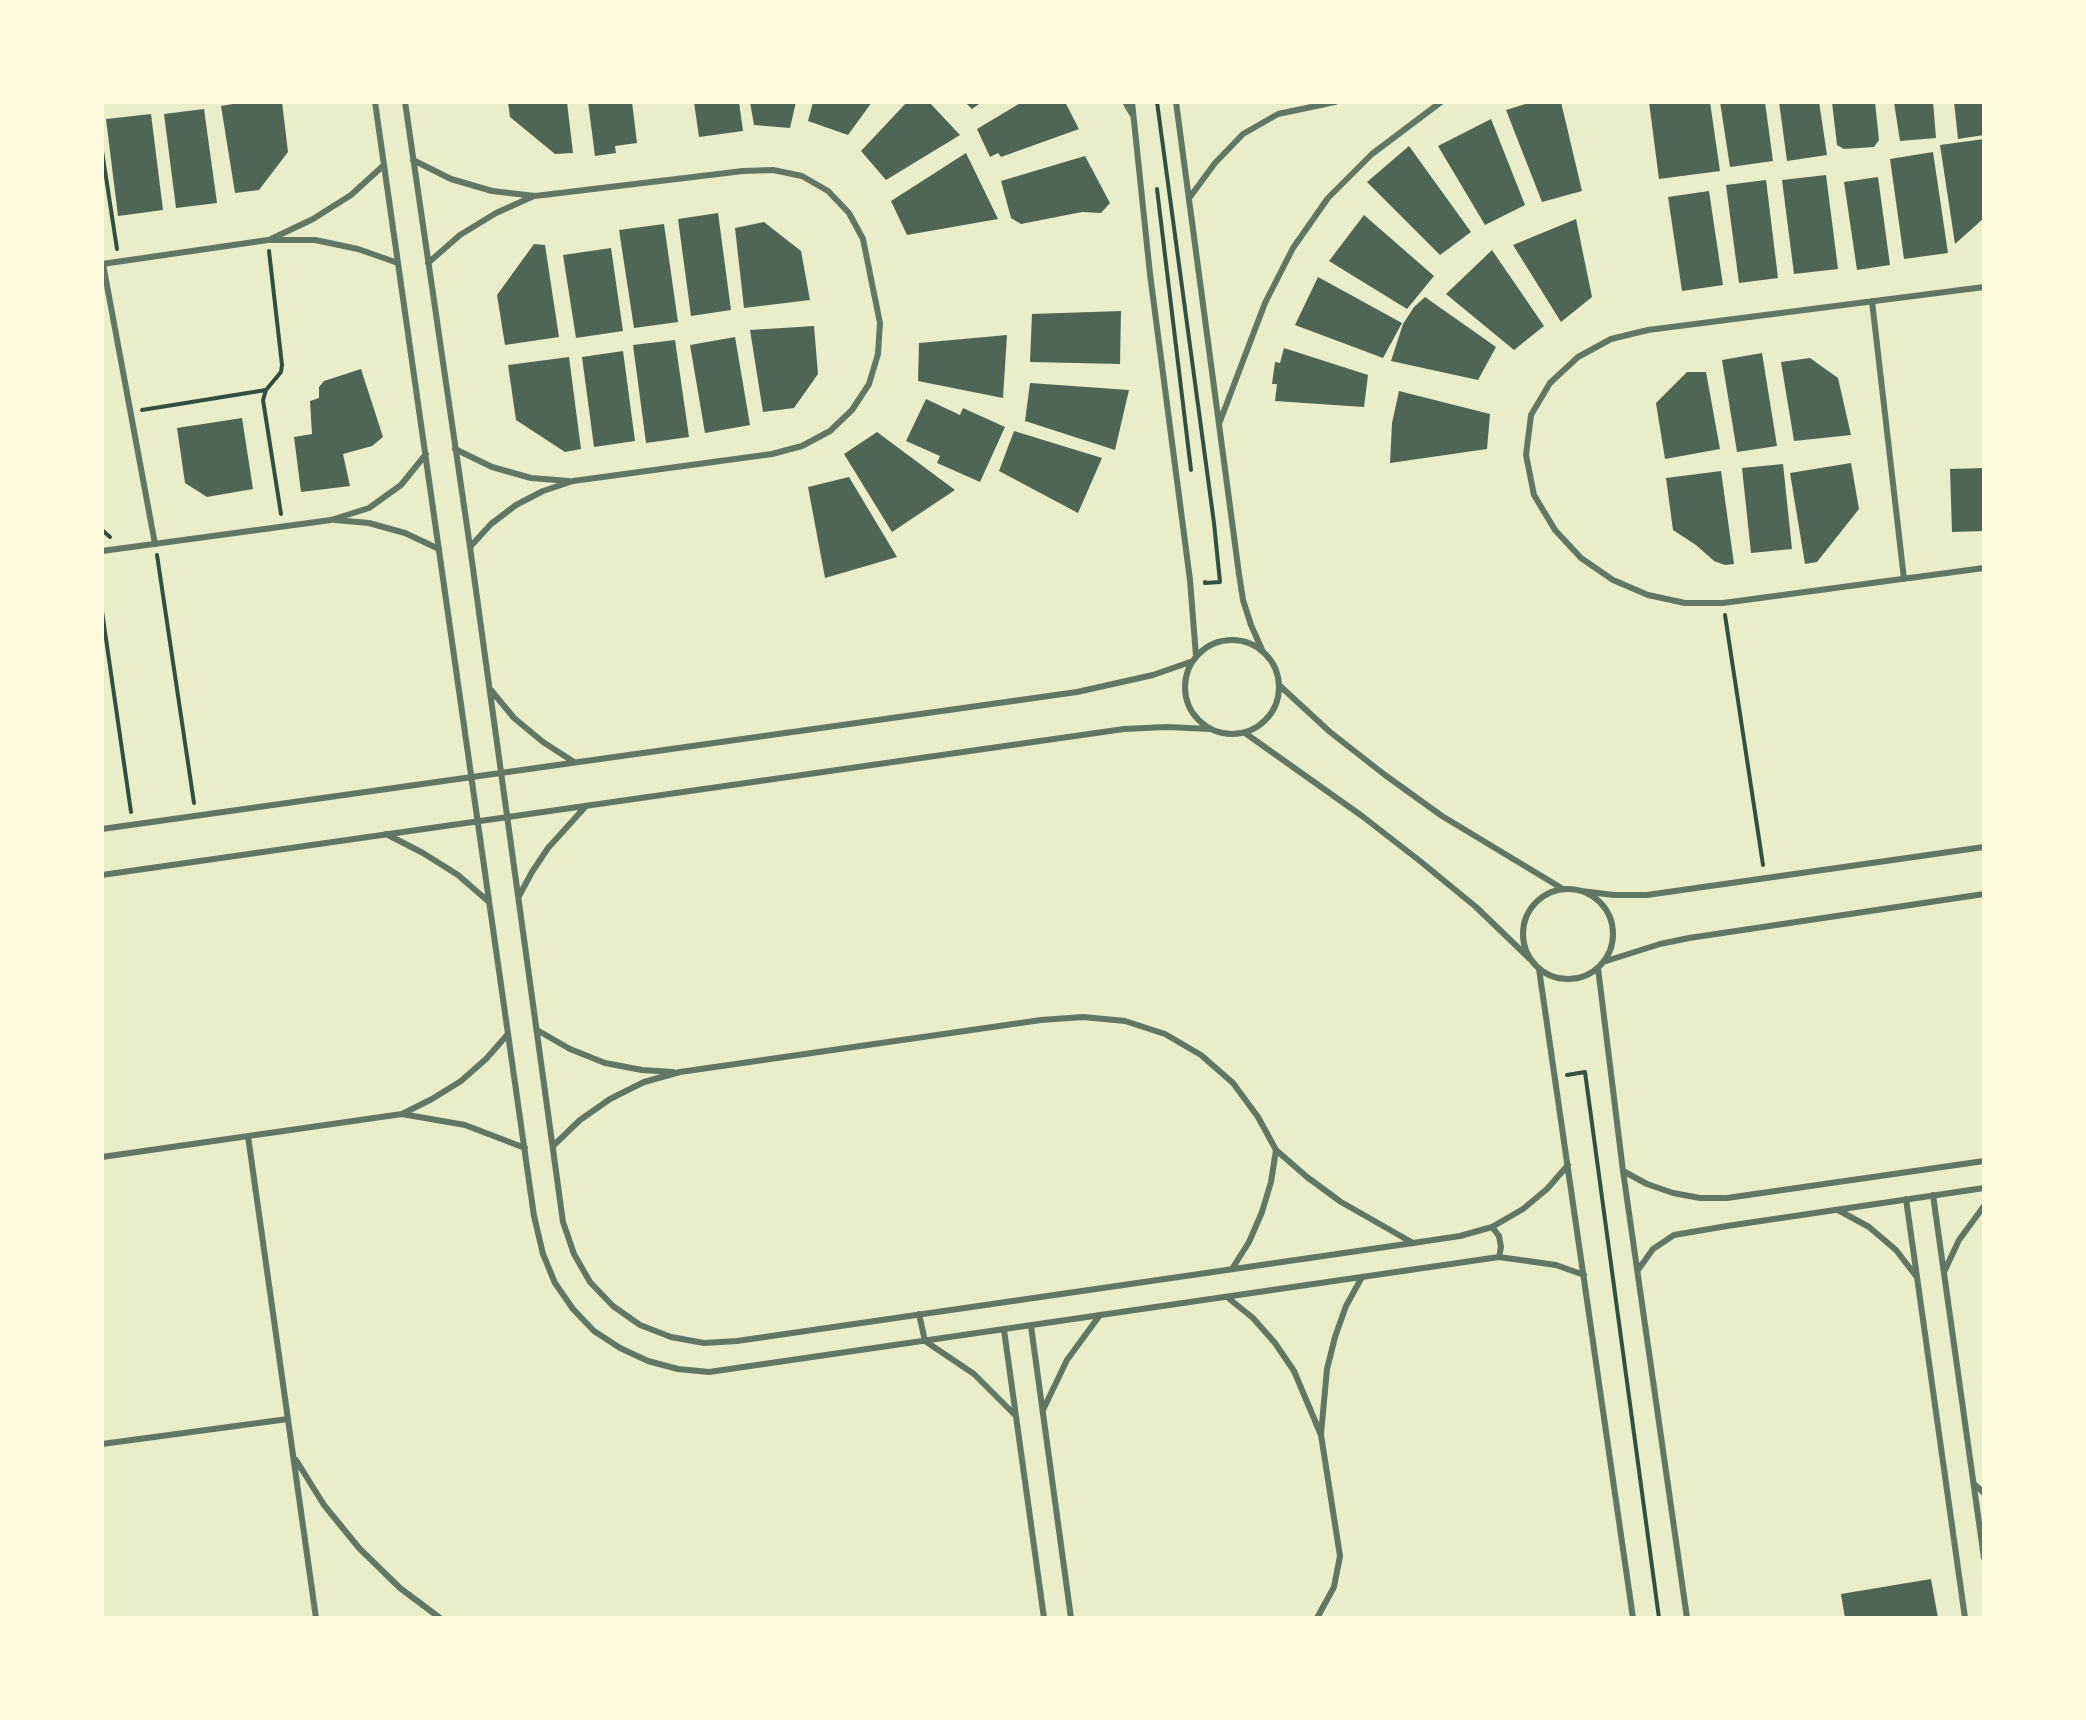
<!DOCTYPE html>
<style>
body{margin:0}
#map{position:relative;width:2086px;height:1720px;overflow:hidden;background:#e9edc9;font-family:Barlow,sans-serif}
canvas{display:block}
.frame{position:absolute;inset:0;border:104px solid #fefae0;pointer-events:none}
</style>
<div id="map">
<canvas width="2086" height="1720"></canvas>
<div class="frame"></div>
</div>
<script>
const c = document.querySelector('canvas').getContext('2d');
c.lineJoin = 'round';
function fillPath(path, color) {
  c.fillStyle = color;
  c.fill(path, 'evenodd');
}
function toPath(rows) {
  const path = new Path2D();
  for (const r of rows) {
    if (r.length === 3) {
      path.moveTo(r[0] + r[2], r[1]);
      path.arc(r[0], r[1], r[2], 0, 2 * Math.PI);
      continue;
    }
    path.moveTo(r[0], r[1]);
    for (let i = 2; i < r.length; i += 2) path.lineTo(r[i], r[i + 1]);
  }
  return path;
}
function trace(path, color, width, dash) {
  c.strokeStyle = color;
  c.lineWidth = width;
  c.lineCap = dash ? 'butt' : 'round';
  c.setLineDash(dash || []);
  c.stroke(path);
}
const building = toPath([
 [245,102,282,102,288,152,259,190,235,193,221,106],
 [508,102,567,102,573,153,555,154,510,117],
 [588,102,632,102,637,143,615,146,616,153,595,156],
 [694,102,739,102,743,131,699,137],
 [750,102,796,102,790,128,754,125],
 [813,102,872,102,848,135,808,121],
 [907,102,929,102,960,135,886,180,861,151],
 [965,102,982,102,972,109],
 [1022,102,1065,102,1079,129,1001,157,998,153,990,157,977,129],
 [1532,102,1561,102,1582,191,1542,202,1506,110],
 [1649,102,1710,102,1720,171,1659,179],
 [1720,102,1765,102,1773,161,1730,167],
 [1779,102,1819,102,1827,155,1787,161],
 [1832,102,1875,102,1879,140,1874,147,1844,149,1837,145],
 [1894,102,1933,102,1936,138,1900,141],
 [1954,102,1984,102,1984,135,1958,139],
 [204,109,217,203,176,208,164,114],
 [151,114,163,210,118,216,106,119],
 [1491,119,1525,205,1485,225,1438,146],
 [1984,139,1984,218,1955,244,1940,145],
 [1409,146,1471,232,1440,255,1367,182],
 [1933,152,1948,253,1904,259,1890,159],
 [966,153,998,219,907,235,891,201],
 [1085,156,1110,203,1101,213,1082,212,1021,224,1011,218,1001,181],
 [1826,175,1838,269,1794,274,1782,180],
 [1878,177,1890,265,1857,270,1844,182],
 [1766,180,1778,278,1739,283,1726,185],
 [1709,191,1723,285,1682,291,1668,197],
 [718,213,731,310,691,316,678,219],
 [1364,215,1434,276,1407,309,1329,261],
 [1576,219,1592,297,1561,322,1513,245],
 [764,222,801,251,810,300,744,308,735,228],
 [664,224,678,322,634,328,619,230],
 [534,244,545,245,559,337,505,345,497,295],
 [611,248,623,331,576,338,563,255],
 [1492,250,1544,326,1514,350,1446,294],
 [1318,277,1402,323,1383,358,1295,325],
 [1425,297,1496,347,1478,380,1391,361,1403,324,1414,307],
 [1121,311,1120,364,1030,362,1032,314],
 [814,326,818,374,794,408,763,412,750,330],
 [1007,335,1003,398,918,381,919,343],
 [735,337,750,425,705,433,690,345],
 [675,340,689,437,646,443,633,345],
 [1284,348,1368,375,1364,407,1275,401,1277,384,1272,384,1275,362,1280,363],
 [623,351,635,441,594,447,582,357],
 [1762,353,1777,446,1737,452,1722,360],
 [569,357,581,449,565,452,516,420,508,365],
 [1810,358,1838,378,1851,435,1794,441,1781,362],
 [361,369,383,437,372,446,343,454,350,486,301,492,294,437,312,434,310,401,319,398,319,387,324,381],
 [1687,372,1706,372,1720,449,1665,459,1656,403],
 [1030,383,1129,390,1115,450,1025,421],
 [1399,391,1490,414,1487,449,1390,463,1392,423],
 [926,399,960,415,963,408,1005,427,980,482,937,463,940,456,906,441],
 [242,418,253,489,207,497,185,483,177,428],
 [1014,431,1102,458,1078,513,999,471],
 [877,432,955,490,892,532,844,454],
 [1851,463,1859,509,1817,562,1805,564,1790,473],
 [1783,464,1792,549,1751,553,1742,468],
 [1984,468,1984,531,1952,532,1950,469],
 [1721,471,1734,564,1725,565,1714,561,1696,545,1673,530,1666,478],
 [849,477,897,557,825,578,808,487],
 [1931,1579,1938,1618,1845,1618,1841,1594]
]);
const path = toPath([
 [1157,102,1214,523,1220,582,1205,583,1205,582],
 [102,151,117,249],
 [1157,189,1191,470],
 [269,251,282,365,281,372,266,390,263,400,281,514],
 [142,410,266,390],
 [102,530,110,537],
 [157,555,194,803],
 [102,611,131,812],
 [1725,615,1763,865],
 [1567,1075,1585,1072,1659,1618]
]);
const minor = toPath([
 [375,102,534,1216,543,1254,555,1283,573,1309,594,1331,620,1348,648,1361,678,1369,709,1372,1499,1257,1556,1265,1584,1275],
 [405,102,470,547,563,1222,574,1254,590,1282,613,1306,640,1325,671,1337,704,1343,737,1341,1413,1243,1460,1236,1492,1227,1523,1209,1547,1189,1568,1165],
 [1125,102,1132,114],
 [1132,102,1150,274,1190,580,1196,656],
 [1176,102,1239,574,1243,600,1251,625,1263,652],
 [413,160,451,179,492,191,535,196,743,171,773,170,802,176,828,191,849,213,863,239,880,323,878,354,869,384,852,410,830,431,802,446,772,454,573,481,543,491,516,505,491,524,470,547],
 [1190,197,1215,163,1243,134,1278,114,1335,102],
 [271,239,313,219,351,195,384,165],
 [428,263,460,235,496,213,534,196],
 [102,264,268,240,315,240,358,249,398,263],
 [103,264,155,544],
 [1984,287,1648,330,1611,339,1578,357,1550,383,1531,415,1526,455,1534,495,1555,530,1581,558,1613,580,1648,595,1685,603,1723,603,1984,568],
 [1872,301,1904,579],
 [1219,424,1265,303,1293,248,1328,198,1372,154,1441,102],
 [455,449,492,467,531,478,569,481],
 [335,520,369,523,405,533,439,549],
 [102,551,331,520,369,508,401,485,426,454],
 [1232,687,47],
 [1279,685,1330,732,1385,775,1442,816,1563,889],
 [490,689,514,718,543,742,574,762],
 [1245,733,1362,816,1420,861,1476,907,1530,959],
 [102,829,1077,692,1153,675,1193,661],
 [386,834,423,853,458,875,489,902],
 [102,875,1124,729,1167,727,1210,729],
 [1568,934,45],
 [1581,891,1614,895,1647,895,1984,847],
 [519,896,532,872,548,848,586,806],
 [1603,962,1660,944,1689,938,1984,894],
 [1598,968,1623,1171,1687,1618],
 [1539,969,1633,1618],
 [537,1030,570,1049,605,1063,642,1070,673,1072],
 [402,1114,432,1099,461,1081,486,1059,508,1034],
 [248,1136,316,1618],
 [553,1146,580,1120,610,1099,644,1082,680,1072,1041,1020,1083,1017,1125,1021,1165,1034,1201,1055,1233,1083,1258,1117,1276,1150,1307,1177,1341,1202,1413,1243],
 [102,1157,402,1114,465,1125,525,1148],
 [1623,1171,1647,1184,1673,1193,1700,1198,1727,1198,1984,1161],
 [1933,1195,1984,1558],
 [1906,1199,1965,1618],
 [1838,1210,1869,1227,1896,1250,1916,1276],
 [1492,1227,1499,1236,1501,1247,1499,1257],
 [1232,1269,1249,1242,1262,1212,1271,1182,1276,1150],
 [1638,1270,1653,1249,1674,1235,1727,1226,1984,1188],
 [1944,1272,1959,1240,1984,1206],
 [1227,1297,1253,1318,1275,1343,1294,1371,1321,1435,1340,1556,1334,1587,1317,1618],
 [919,1314,925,1341,974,1374,1015,1415],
 [1031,1326,1071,1618],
 [1004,1330,1044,1618],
 [1043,1410,1067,1360,1100,1315],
 [1321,1434,1327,1369,1335,1337,1346,1306,1362,1277],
 [102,1444,288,1419],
 [296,1460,324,1505,359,1548,400,1588,440,1618],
 [1974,1484,1984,1493]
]);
fillPath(building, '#4f6655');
trace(path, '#344e41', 4);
trace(minor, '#617663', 6);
</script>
